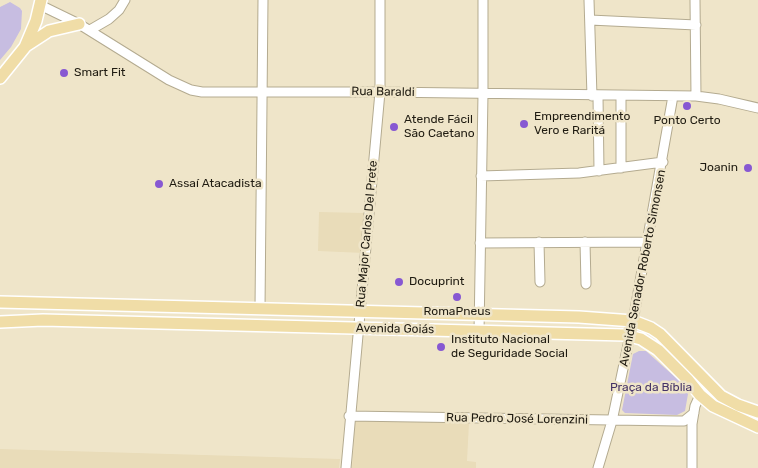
<!DOCTYPE html>
<meta charset="utf-8">
<style>
body{margin:0}
canvas{display:block;background:#efe5c9}
</style>
<canvas width="758" height="468"></canvas>
<script>
const c = document.querySelector('canvas').getContext('2d');
c.lineJoin = 'round';
function fillPath(path, color) {
  c.fillStyle = color;
  c.fill(path, 'evenodd');
}
function toPath(rows) {
  const path = new Path2D();
  for (const r of rows) {
    path.moveTo(r[0], r[1]);
    for (let i = 2; i < r.length; i += 2) path.lineTo(r[i], r[i + 1]);
  }
  return path;
}
function trace(path, color, width, dash) {
  c.strokeStyle = color;
  c.lineWidth = width;
  c.lineCap = dash ? 'butt' : 'round';
  c.setLineDash(dash || []);
  c.stroke(path);
}
function drawText(font, color, halo, rows, align = 'center') {
  c.font = font + ' Rubik,sans-serif';
  c.lineWidth = 5;
  c.setLineDash([]);
  c.textBaseline = 'middle';
  c.strokeStyle = halo;
  c.fillStyle = color;
  for (const [text, x, y, turn = 0] of rows) {
    c.save();
    c.translate(x, y);
    c.rotate((+turn || 0) * Math.PI / 180);
    c.textAlign = isNaN(turn) ? turn : align;
    if (halo) c.strokeText(text, 0, 0);
    c.fillText(text, 0, 0);
    c.restore();
  }
}
const built = toPath([
 [319,212,365,213,364,253,318,251],
 [353,420,469,423,467,461,476,462,476,468,352,468,354,439,351,438],
 [0,449,340,459,339,468,0,468]
]);
const green = toPath([
 [10,2,20,8,22,11,21,29,11,47,0,60,0,7],
 [639,351,646,351,684,385,688,394,685,411,677,415,625,413,622,410,633,354]
]);
const minor = toPath([
 [589,0,592,96],
 [695,0,696,96],
 [40,5,79,24,169,80,191,90,202,92,380,92,696,96,719,99,758,108],
 [590,20,696,25],
 [90,30,109,19,119,10,125,0],
 [598,96,599,171],
 [621,96,621,168],
 [481,176,579,173,663,162],
 [539,242,540,282],
 [585,242,586,284],
 [480,243,648,242],
 [260,308,263,0],
 [479,332,483,94,483,0],
 [349,416,677,421,684,421,694,413],
 [346,468,380,92,380,0],
 [598,468,612,421,633,321,673,96],
 [692,468,692,424,695,406,700,395,710,385]
]);
const major = toPath([
 [26,46,49,31,79,24],
 [0,78,25,47,36,21,41,0],
 [0,302,579,317,633,321,651,328,660,334,721,396,738,405,758,412],
 [0,322,43,320,625,335,641,339,658,350,688,380,700,395,713,406,758,427]
]);
const markers = [
 [64,73,5,"#8758d2"],
 [687,106,5,"#8758d2"],
 [524,124,5,"#8758d2"],
 [394,127,5,"#8758d2"],
 [748,168,5,"#8758d2"],
 [159,184,5,"#8758d2"],
 [399,282,5,"#8758d2"],
 [457,297,5,"#8758d2"],
 [441,347,5,"#8758d2"]
];
const poiNames = [
 ["Smart Fit",74,73],
 ["Empreendimento",534,117],
 ["Vero e Raritá",534,131],
 ["Atende Fácil",404,120],
 ["São Caetano",404,134],
 ["Ponto Certo",687,121,"center"],
 ["Joanin",738,168,"right"],
 ["Assaí Atacadista",169,184],
 ["Docuprint",409,282],
 ["RomaPneus",457,312,"center"],
 ["Instituto Nacional",451,340],
 ["de Seguridade Social",451,354]
];
const streetNames = [
 ["Rua Baraldi",383,92,1],
 ["Rua Major Carlos Del Prete",367,234,-85],
 ["Avenida Senador Roberto Simonsen",643,268,-79],
 ["Avenida Goiás",395,329,1],
 ["Rua Pedro José Lorenzini",517,419,1]
];
const parkNames = [
 ["Praça da Bíblia",651,388]
];
fillPath(built, '#e9dcb9');
fillPath(green, '#c7bde1');
trace(minor, '#b4ab90', 11);
trace(major, '#fff', 14);
trace(minor, '#fff', 9);
trace(major, '#f0dda7', 11);
for (const [x, y, r, color] of markers) {
  const dot = new Path2D();
  dot.arc(x, y, r, 0, 2 * Math.PI);
  c.fillStyle = color;
  c.fill(dot);
  trace(dot, '#efe5c9', 2);
}
drawText('12px', '#1f1b11', '#efe5c9', poiNames, 'left');
drawText('12px', '#1f1b11', '#efe5c9', streetNames);
drawText('12px', '#453367', '#efe5c9', parkNames);
</script>
